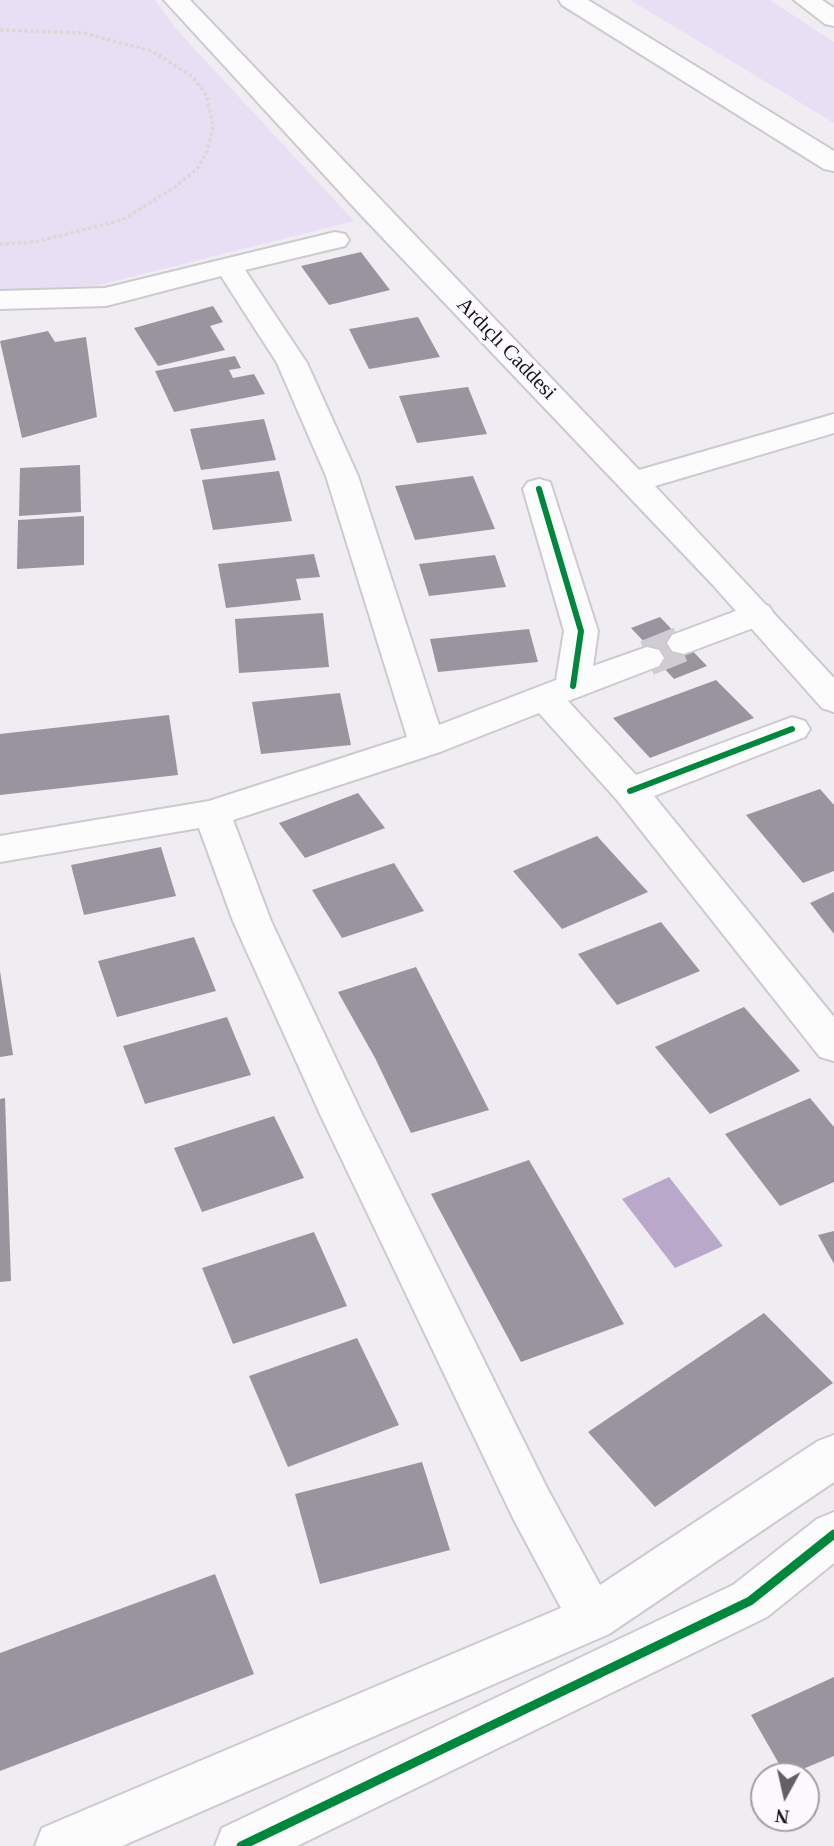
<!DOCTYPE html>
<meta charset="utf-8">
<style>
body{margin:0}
#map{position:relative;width:834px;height:1846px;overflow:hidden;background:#efedf2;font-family:Georgia,serif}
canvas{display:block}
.north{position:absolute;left:750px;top:1762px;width:70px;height:70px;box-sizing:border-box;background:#fcfafe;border:2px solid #a09fa2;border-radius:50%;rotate:188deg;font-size:19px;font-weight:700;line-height:28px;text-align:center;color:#171618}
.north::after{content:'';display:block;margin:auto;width:24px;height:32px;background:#636164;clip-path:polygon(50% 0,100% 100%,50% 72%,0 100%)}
</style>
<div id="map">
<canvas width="834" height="1846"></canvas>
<div class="north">N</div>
</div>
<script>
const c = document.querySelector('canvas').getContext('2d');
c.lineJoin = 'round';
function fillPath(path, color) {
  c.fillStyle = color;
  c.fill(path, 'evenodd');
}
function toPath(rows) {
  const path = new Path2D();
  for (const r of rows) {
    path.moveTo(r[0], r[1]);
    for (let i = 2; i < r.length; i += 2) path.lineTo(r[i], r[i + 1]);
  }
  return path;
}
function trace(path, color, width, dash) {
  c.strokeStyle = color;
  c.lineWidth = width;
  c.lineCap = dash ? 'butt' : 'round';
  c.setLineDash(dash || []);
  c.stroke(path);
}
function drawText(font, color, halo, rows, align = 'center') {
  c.font = font + ' Georgia,serif';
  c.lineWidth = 7;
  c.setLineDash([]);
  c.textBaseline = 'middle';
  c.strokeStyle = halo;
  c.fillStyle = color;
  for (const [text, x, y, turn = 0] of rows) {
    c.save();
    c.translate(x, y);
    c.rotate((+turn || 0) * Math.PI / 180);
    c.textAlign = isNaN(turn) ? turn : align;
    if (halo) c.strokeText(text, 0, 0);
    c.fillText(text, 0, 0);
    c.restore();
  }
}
const green = toPath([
 [0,0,155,0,177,30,354,221,95,286,0,290],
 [630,0,770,0,834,42,834,123]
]);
const water = toPath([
 [669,1177,723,1246,675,1268,622,1199]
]);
const building = toPath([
 [361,252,390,290,329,305,301,266],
 [213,306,223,322,210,326,225,350,158,366,134,328],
 [418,317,440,357,369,369,349,329],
 [48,331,55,342,86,337,97,417,22,438,0,341],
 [235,356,241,368,229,370,233,378,254,374,265,394,174,412,155,371],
 [468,387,487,434,417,443,399,396],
 [264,419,276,460,201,470,190,429],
 [80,465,81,512,19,516,20,468],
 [279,471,292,521,213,530,202,480],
 [473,476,495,529,415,540,395,486],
 [84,516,84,565,17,569,18,520],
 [314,554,320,577,296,579,301,600,226,608,218,564],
 [495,555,506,587,429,596,419,564],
 [323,613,329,667,239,673,235,619],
 [660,617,707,666,674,679,662,666,656,668,641,652,650,648,631,628],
 [529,629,538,662,438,672,430,639],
 [716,680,754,718,650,758,613,718],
 [340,693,351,745,261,754,252,702],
 [169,715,178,775,0,795,0,734],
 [820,789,834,805,834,871,803,883,746,815],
 [358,793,385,828,305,858,279,823],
 [597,836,648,892,562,929,513,871],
 [161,847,176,896,84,915,71,865],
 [394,863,424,911,342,938,312,890],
 [834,892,834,934,810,903],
 [661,922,700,971,617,1005,578,954],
 [194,937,216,991,117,1017,98,961],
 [416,967,489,1110,411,1133,375,1058,338,992],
 [0,971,13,1055,0,1057],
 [744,1007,800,1071,710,1114,655,1047],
 [227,1017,251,1075,145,1104,123,1046],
 [5,1098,11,1281,0,1282,0,1099],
 [810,1098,834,1127,834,1182,780,1206,725,1134],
 [274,1116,304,1178,202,1212,174,1148],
 [529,1160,624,1324,521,1362,431,1194],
 [834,1231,834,1264,818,1235],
 [314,1232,347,1306,233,1344,202,1268],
 [764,1313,833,1383,655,1507,588,1432],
 [357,1338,399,1425,288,1467,249,1376],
 [422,1462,450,1550,320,1584,295,1494],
 [215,1574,254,1674,0,1771,0,1653],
 [834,1677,834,1756,786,1776,751,1715]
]);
const minorTunnel = toPath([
 [647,658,684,643]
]);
const path = toPath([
 [0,30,83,33,152,51,193,77,207,96,213,127,207,152,197,169,175,187,122,220,35,242,0,244]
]);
const minor = toPath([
 [335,232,345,234,349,240,345,246,245,270,307,363,358,476,439,725,556,680,564,631,523,489,528,482,539,479,550,482,598,631,593,666,647,647,659,650,664,658,659,666,568,701,636,775,792,717,805,721,810,729,805,737,654,796,834,1017,834,1061,820,1057,617,800,539,713,440,752,233,820,271,921,362,1114,547,1488,600,1585,818,1441,834,1435,834,1482,609,1634,122,1846,35,1846,42,1828,561,1608,513,1518,320,1114,233,921,199,828,0,862,0,836,209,801,407,737,326,476,277,363,221,276,106,306,0,309,0,291,105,288,335,232],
 [757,603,769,606,774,614,769,622,684,654,672,651,667,643,672,635,757,603],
 [834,1512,834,1563,767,1617,297,1846,215,1846,222,1828,733,1585,817,1519,834,1512]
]);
const major = toPath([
 [164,0,190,0,639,470,834,414,834,433,655,486,834,678,834,712,822,708,712,584,361,215,164,0],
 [559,0,588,0,834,151,834,171,824,169,562,5,559,0]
]);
const highway = toPath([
 [794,0,822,0,834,8,834,26,825,24,794,0]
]);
const cyclewayFar1 = toPath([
 [539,489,581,631,573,686],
 [630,791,792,729]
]);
const cycleway = toPath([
 [241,1846,750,1601,834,1534]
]);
const farStreetnames = [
 ["Ardıçlı Caddesi",506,349,46]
];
fillPath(green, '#e9dff4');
fillPath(water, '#baa8cb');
fillPath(building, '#9a949f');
trace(minorTunnel, '#cfcdd1', 36, [36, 18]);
trace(minor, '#cccace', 4);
trace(major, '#cccace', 4);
trace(highway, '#cccace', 4);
trace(path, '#dad9da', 3.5, [3.5, 2.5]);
fillPath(minor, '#fdfcfd');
fillPath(major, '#fdfcfd');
fillPath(highway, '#fdfcfd');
trace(cyclewayFar1, '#00873e', 6);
trace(cycleway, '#00873e', 9);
drawText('21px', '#171618', '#fcfafe', farStreetnames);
</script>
